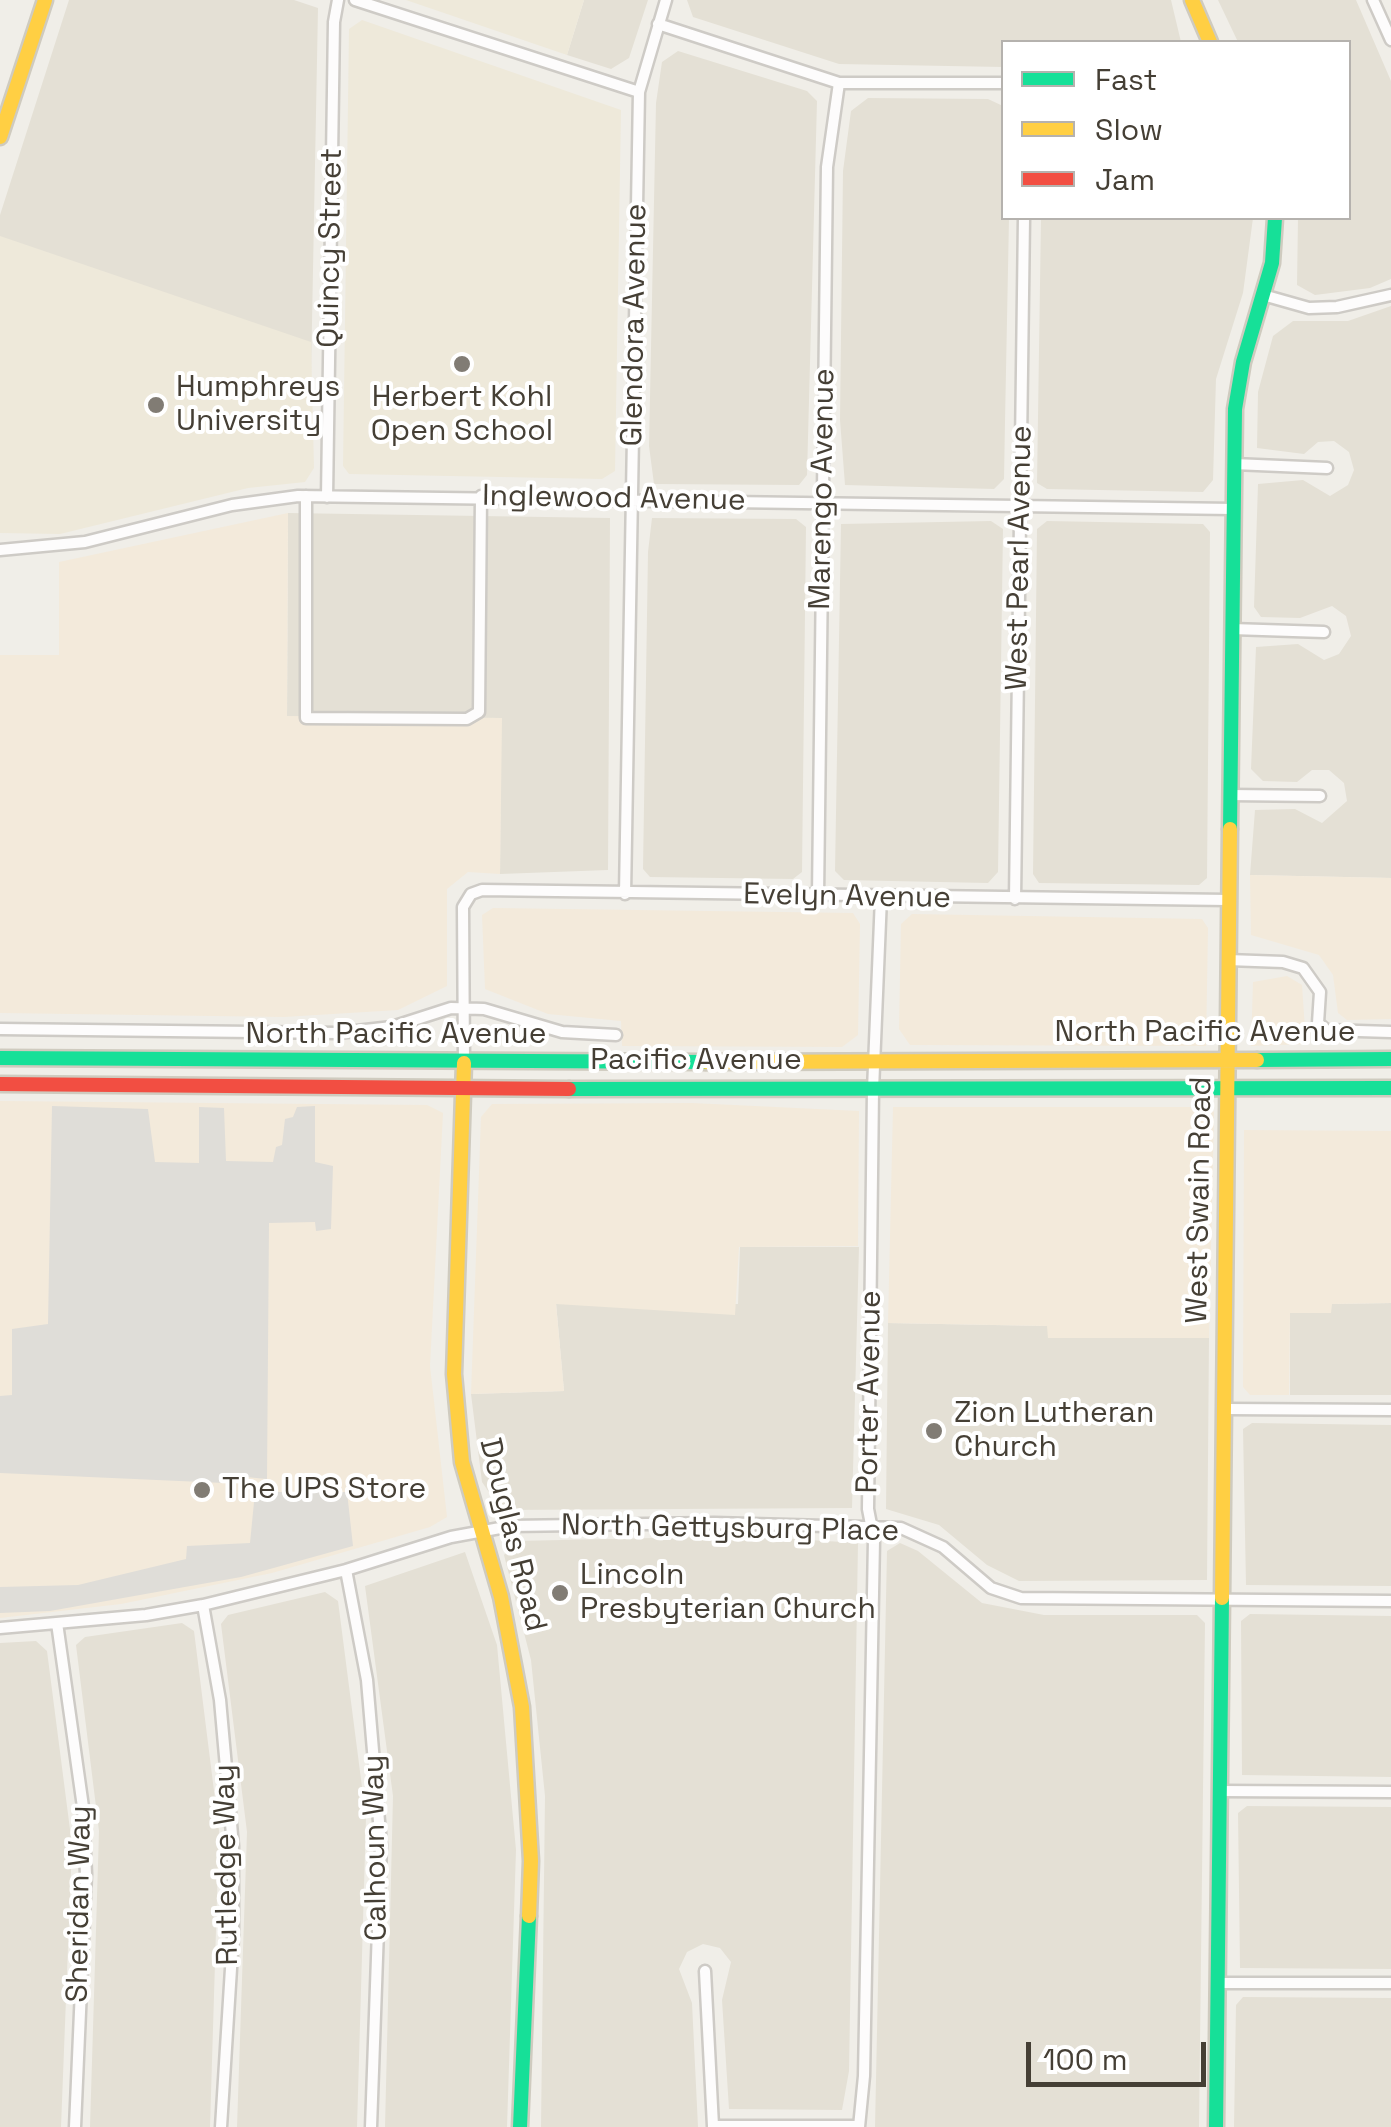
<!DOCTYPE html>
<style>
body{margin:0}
#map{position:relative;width:1391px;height:2127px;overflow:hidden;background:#f0eee8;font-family:"Space Grotesk",sans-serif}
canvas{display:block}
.legend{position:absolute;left:1001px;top:40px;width:350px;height:180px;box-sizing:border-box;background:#fff;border:2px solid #b5b2ae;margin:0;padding:12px 18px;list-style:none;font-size:30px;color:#453f35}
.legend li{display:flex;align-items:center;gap:20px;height:50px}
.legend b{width:50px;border:2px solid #b5b2ae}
.scale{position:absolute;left:1026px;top:2042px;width:180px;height:45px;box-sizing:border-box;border:5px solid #453f35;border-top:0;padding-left:12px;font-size:30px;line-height:35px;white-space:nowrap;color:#453f35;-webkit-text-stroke:8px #fff;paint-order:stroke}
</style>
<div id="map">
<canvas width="1391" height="2127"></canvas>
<ul class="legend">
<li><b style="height:12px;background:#16e098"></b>Fast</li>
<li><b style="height:12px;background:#ffcf43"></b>Slow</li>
<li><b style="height:12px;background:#f24e42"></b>Jam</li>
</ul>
<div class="scale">100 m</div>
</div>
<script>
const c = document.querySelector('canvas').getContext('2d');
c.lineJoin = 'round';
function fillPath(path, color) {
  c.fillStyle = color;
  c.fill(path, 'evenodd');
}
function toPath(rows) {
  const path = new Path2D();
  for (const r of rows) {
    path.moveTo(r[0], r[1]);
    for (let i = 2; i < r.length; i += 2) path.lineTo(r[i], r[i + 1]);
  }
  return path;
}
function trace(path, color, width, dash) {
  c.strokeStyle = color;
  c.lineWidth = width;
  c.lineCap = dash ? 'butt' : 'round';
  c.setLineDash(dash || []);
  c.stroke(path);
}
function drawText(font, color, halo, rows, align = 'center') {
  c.font = font + ' "Space Grotesk",sans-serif';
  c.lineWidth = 8;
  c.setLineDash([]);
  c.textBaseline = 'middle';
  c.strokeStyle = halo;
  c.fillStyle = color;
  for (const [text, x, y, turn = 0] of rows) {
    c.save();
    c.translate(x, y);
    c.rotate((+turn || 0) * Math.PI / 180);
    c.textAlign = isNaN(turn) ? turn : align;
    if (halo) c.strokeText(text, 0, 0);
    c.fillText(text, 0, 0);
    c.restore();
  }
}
const residential = toPath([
 [69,0,294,0,318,8,311,375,0,265,0,215],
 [584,0,648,0,629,58,611,69,567,55],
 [687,0,1171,0,1181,42,1004,42,1003,67,839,64,693,17],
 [1218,0,1356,0,1391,81,1391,279,1370,288,1315,295,1297,285,1298,218,1348,218,1348,42,1238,42],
 [678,51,807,91,817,101,807,475,799,485,654,484,649,446,656,103,662,62],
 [868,98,988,99,1003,106,1004,218,1009,218,1005,422,1004,479,994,489,845,485,840,420,843,171,851,111],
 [1041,218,1253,218,1243,293,1216,379,1213,480,1203,492,1047,489,1037,483],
 [1391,306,1391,878,1250,875,1255,810,1295,809,1322,823,1347,801,1344,783,1329,770,1312,770,1297,782,1263,781,1251,769,1256,647,1298,644,1324,660,1339,654,1351,636,1346,616,1332,606,1300,618,1261,617,1254,607,1258,484,1303,480,1330,496,1348,485,1354,470,1349,452,1334,441,1318,442,1304,454,1257,448,1258,392,1273,336,1293,321,1348,321],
 [288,513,610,518,608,870,500,874,501,718,287,717],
 [652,518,796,519,806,527,802,872,793,879,650,877,643,869,648,552],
 [991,521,1003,529,998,872,988,883,844,880,835,871,841,524],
 [1047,521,1203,524,1210,532,1207,878,1199,885,1039,883,1033,874,1037,529],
 [740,1247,859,1247,852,1508,501,1510,482,1482,471,1394,564,1391,556,1303,738,1304],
 [1391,1303,1391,1395,1290,1395,1290,1313,1330,1313,1331,1304],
 [888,1323,1048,1326,1049,1338,1209,1338,1207,1580,1019,1581,987,1565,939,1525,886,1509],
 [1252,1423,1391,1425,1391,1586,1246,1585,1243,1429],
 [747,1536,858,1543,849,2071,842,2110,729,2109,722,2000,731,1962,720,1948,703,1944,687,1952,679,1969,692,2003,698,2127,541,2127,545,1796,531,1660,504,1555,516,1541],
 [900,1543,918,1551,982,1603,1044,1615,1197,1615,1205,1623,1199,2127,875,2127,887,1551],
 [465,1552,497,1645,516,1850,507,2127,385,2127,393,1796,365,1586],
 [325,1592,338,1601,366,1818,357,2127,237,2127,247,1832,221,1624,228,1615],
 [1250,1614,1391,1616,1391,1777,1242,1775,1241,1621],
 [182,1623,194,1631,219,1831,210,2127,90,2127,99,1831,76,1645,85,1637],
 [36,1641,47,1651,72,1845,61,2127,0,2127,0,1643],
 [1247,1806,1391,1807,1391,1969,1240,1968,1238,1813],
 [1243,1997,1391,1998,1391,2127,1234,2127,1236,2005]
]);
const commercial = toPath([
 [288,513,287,716,502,718,500,874,468,872,447,889,447,986,398,1010,284,1017,0,1013,0,655,59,655,59,562],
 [1250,875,1391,878,1391,1019,1347,1020,1338,1013,1333,975,1319,955,1251,935],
 [493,908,853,913,860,924,858,1035,842,1047,622,1046,621,1021,548,1014,485,989,482,915],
 [912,914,1202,919,1208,928,1206,1046,910,1045,899,1029,901,924],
 [1287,976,1302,985,1306,1044,1251,1046,1253,982],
 [0,1101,427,1105,443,1113,430,1366,447,1517,430,1527,272,1573,121,1604,0,1618],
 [692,1103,859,1111,858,1246,739,1247,735,1315,556,1304,564,1391,471,1394,481,1117,492,1104],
 [893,1107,1208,1107,1214,1112,1209,1338,1048,1338,1047,1326,888,1323],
 [1244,1130,1391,1131,1391,1303,1332,1304,1331,1313,1290,1313,1289,1395,1250,1395,1243,1387]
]);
const education = toPath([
 [406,0,584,0,567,55],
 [362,20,621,110,615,471,602,479,349,474,343,466,349,29],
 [0,236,311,342,314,468,305,482,248,488,60,534,0,533]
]);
const parking = toPath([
 [52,1106,148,1109,155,1162,199,1163,199,1107,224,1108,226,1161,273,1162,276,1147,282,1145,285,1119,293,1117,297,1107,315,1106,315,1162,333,1166,331,1229,316,1231,315,1222,269,1223,267,1479,224,1475,224,1483,0,1473,0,1396,12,1395,12,1329,48,1324],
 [255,1492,347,1492,353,1546,241,1577,50,1611,0,1613,0,1587,78,1585,186,1559,187,1546,250,1543]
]);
const street = toPath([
 [355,0,639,92],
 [1373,0,1391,40],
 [658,24,839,83,1004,83],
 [1263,295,1309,308,1337,307,1391,295],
 [1234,464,1327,468],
 [306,496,306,718,467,719,479,712,481,496],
 [327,497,334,22,338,0],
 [0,550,85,542,232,505,298,496,1233,509],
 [1232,629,1324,632],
 [1230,795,1320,796],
 [625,894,639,92,666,0],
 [818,896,827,167,839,83],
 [1015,899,1024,218],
 [1228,960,1283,962,1303,968,1320,992,1318,1023,1326,1030,1391,1032],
 [0,1029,338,1033,392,1027,451,1008,484,1009,562,1032,616,1035],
 [464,1063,463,907,471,894,482,890,1228,900],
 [1226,1409,1391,1410],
 [346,1570,367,1680,381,1845,371,2127],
 [203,1605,220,1700,233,1846,233,1937,221,2127],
 [57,1623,83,1807,86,1874,75,2127],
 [0,1628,146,1615,203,1605,346,1570,451,1537,511,1526,714,1523,901,1528,943,1547,991,1588,1021,1598,1391,1601],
 [1221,1791,1391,1792],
 [705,1971,713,2126,859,2126],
 [1218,1983,1391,1983],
 [859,2127,864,2076,874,1540,868,1509,873,1090,881,897]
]);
const fast = toPath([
 [1230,829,1235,409,1243,362,1272,263,1275,218],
 [0,1058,706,1062],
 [1257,1060,1391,1059],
 [569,1089,1391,1088],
 [520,2127,529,1916],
 [1216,2127,1222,1598]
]);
const slow = toPath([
 [1192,0,1210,42],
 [0,137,45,0],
 [706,1062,1257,1060],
 [464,1063,454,1374,462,1462,501,1597,522,1707,531,1861,529,1916],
 [1222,1598,1230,829]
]);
const jam = toPath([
 [0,1084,569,1089]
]);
const markers = [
 [462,364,10,"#817c74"],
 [156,405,10,"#817c74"],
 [934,1431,10,"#817c74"],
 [202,1490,10,"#817c74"],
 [560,1593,10,"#817c74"]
];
const streetNames = [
 ["Quincy Street",331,248,-89],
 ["Glendora Avenue",635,325,-89],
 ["Marengo Avenue",823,489,-89],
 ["Inglewood Avenue",614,499,1],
 ["West Pearl Avenue",1020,558,-89],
 ["Evelyn Avenue",847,897,1],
 ["North Pacific Avenue",1205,1033],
 ["North Pacific Avenue",396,1035],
 ["Pacific Avenue",696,1061],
 ["West Swain Road",1200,1200,-89],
 ["Porter Avenue",870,1392,-89],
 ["North Gettysburg Place",730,1529,1],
 ["Douglas Road",512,1535,76],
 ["Calhoun Way",376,1848,-91],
 ["Rutledge Way",227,1865,-91],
 ["Sheridan Way",80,1904,-89]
];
const poiNames = [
 ["Humphreys",176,388],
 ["University",176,422],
 ["Herbert Kohl",462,398,"center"],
 ["Open School",462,432,"center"],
 ["Zion Lutheran",954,1414],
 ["Church",954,1448],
 ["The UPS Store",222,1490],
 ["Lincoln",580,1576],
 ["Presbyterian Church",580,1610]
];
fillPath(residential, '#e4e0d5');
fillPath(commercial, '#f3eadb');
fillPath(education, '#eee9da');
fillPath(parking, '#dfddd8');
trace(street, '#cecbc6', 15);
trace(fast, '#cfcbbf', 19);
trace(slow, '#cfcbbf', 19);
trace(jam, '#cfcbbf', 19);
trace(street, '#fdfcfc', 10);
trace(fast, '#16e098', 14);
trace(slow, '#ffcf43', 14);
trace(jam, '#f24e42', 14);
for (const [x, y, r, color] of markers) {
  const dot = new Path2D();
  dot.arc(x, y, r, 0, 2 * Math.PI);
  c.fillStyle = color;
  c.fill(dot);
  trace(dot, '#fff', 4);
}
drawText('30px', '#453f35', '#fff', streetNames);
drawText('30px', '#453f35', '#fff', poiNames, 'left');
</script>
